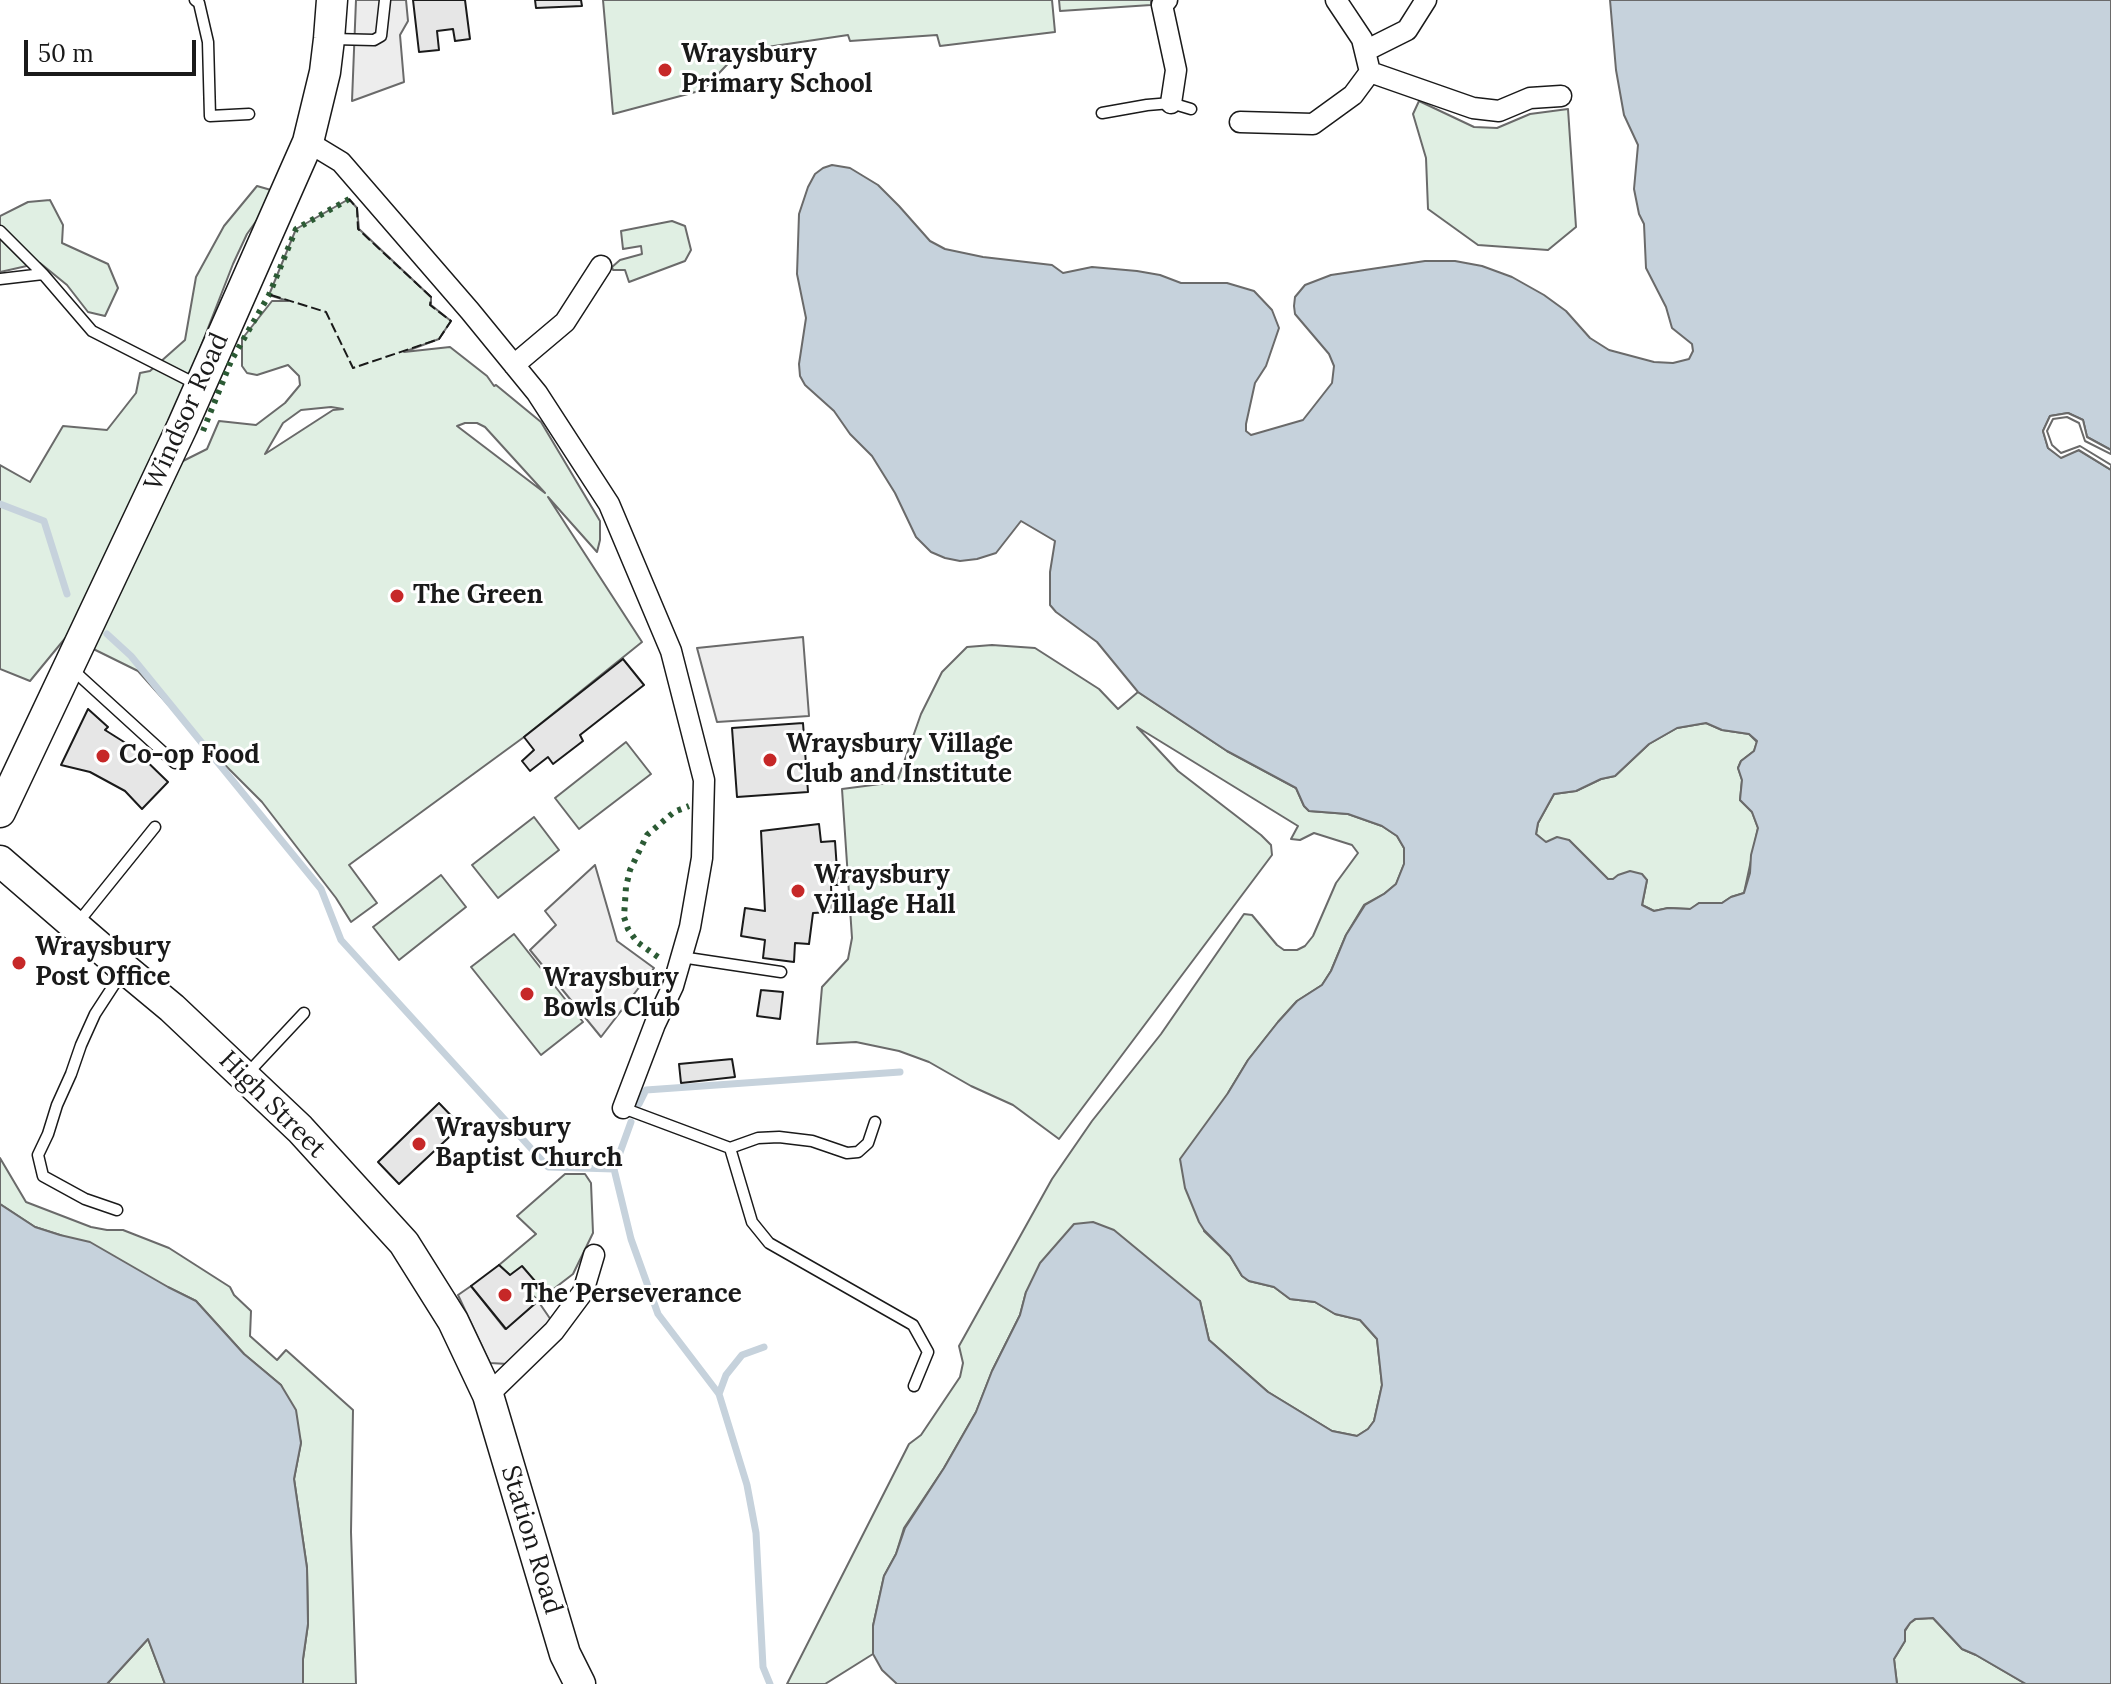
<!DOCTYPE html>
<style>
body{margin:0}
#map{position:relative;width:2111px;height:1684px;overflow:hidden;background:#fff;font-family:Lora,serif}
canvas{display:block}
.scale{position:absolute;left:24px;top:40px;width:172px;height:36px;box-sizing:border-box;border:4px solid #1a1a1a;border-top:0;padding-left:10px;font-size:24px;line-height:28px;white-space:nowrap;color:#1a1a1a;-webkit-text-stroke:6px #fff;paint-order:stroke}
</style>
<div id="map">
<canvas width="2111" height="1684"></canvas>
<div class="scale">50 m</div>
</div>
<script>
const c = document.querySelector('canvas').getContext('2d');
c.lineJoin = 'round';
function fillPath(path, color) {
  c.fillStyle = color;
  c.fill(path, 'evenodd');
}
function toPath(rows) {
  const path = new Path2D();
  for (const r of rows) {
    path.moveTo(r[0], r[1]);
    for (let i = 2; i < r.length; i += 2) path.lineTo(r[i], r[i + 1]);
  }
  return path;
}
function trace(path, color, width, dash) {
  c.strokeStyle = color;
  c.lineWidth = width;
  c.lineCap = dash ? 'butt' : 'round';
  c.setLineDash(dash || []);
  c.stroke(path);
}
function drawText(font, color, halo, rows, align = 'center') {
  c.font = font + ' Lora,serif';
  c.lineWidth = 6;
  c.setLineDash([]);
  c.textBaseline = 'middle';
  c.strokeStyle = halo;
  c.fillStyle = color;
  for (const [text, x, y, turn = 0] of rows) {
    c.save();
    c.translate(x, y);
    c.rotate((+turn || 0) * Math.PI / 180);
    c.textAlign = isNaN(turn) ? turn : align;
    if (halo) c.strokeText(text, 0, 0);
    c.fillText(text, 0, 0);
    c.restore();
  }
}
const green = toPath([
 [603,0,1052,0,1055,32,940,46,937,35,850,41,848,35,740,51,703,90,613,114,603,0],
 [1059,0,1151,0,1151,5,1060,11,1059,0],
 [1419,101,1474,127,1497,128,1530,114,1568,109,1576,227,1548,250,1478,245,1428,209,1426,158,1413,114,1419,101],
 [257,186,271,190,267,206,247,234,233,264,178,405,175,465,207,449,219,421,256,425,285,403,300,385,299,376,288,365,257,375,247,373,242,366,242,339,272,301,288,301,269,295,296,229,349,199,357,208,359,229,431,297,431,305,451,321,439,339,404,352,450,347,487,376,494,386,496,385,541,422,600,521,600,540,597,552,548,497,642,642,524,737,349,865,377,903,351,922,336,898,262,802,199,739,138,671,67,636,30,681,0,669,0,465,30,482,63,426,107,430,136,393,140,373,150,371,185,340,196,277,224,226,257,186],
 [331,407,343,409,333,410,265,454,283,423,301,410,331,407],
 [465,423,477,423,485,427,545,493,457,426,465,423],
 [50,200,63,225,62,243,108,264,118,288,105,316,88,312,67,285,40,263,0,272,0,216,28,202,50,200],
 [672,221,685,226,691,250,685,261,629,282,625,270,613,270,612,267,620,260,642,254,641,246,623,249,621,231,672,221],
 [992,645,1035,648,1099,689,1118,709,1138,692,1227,751,1296,788,1304,806,1309,811,1348,814,1382,826,1397,836,1404,848,1404,864,1396,884,1384,894,1364,905,1346,935,1331,971,1322,985,1297,1001,1278,1022,1248,1060,1228,1093,1204,1231,1230,1256,1242,1276,1249,1281,1274,1287,1290,1299,1315,1302,1335,1314,1360,1320,1377,1339,1382,1385,1374,1421,1368,1429,1357,1436,1332,1431,1268,1392,1209,1340,1200,1301,1026,1292,1020,1315,992,1371,976,1412,944,1468,904,1528,896,1554,884,1576,873,1626,873,1654,825,1684,787,1684,909,1444,921,1435,960,1377,963,1363,959,1346,1052,1179,1092,1121,1161,1034,1244,914,1252,915,1277,945,1284,950,1297,950,1305,946,1313,936,1336,883,1358,853,1352,845,1314,833,1300,840,1291,839,1298,826,1137,727,1178,771,1261,835,1271,845,1272,855,1059,1139,1013,1105,971,1086,929,1062,899,1051,856,1042,817,1044,822,987,848,959,852,938,842,789,888,783,898,779,921,714,942,672,967,647,992,645],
 [1706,723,1722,730,1749,734,1757,742,1754,751,1741,761,1738,768,1742,780,1740,800,1752,812,1758,828,1744,893,1731,897,1722,903,1699,903,1691,909,1668,908,1654,911,1642,905,1647,880,1608,879,1569,840,1546,843,1536,834,1538,823,1554,794,1576,791,1601,779,1615,776,1649,744,1677,728,1706,723],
 [626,742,651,774,579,829,555,798,626,742],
 [534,817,559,850,498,898,472,865,534,817],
 [441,875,466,907,399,960,373,927,441,875],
 [514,934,583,1022,541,1055,471,967,514,934],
 [0,1158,26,1202,91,1227,107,1230,123,1230,169,1248,230,1287,234,1295,251,1311,250,1336,277,1360,286,1350,353,1410,351,1532,356,1684,303,1684,303,1659,308,1624,307,1568,294,1479,301,1442,281,1385,244,1354,196,1301,60,1235,35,1227,0,1204,0,1158],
 [565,1174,585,1174,591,1183,593,1233,573,1274,538,1301,499,1265,536,1234,517,1216,565,1174],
 [1933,1618,1962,1649,1976,1655,2026,1684,1897,1684,1894,1659,1905,1641,1905,1631,1910,1623,1916,1619,1933,1618],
 [148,1639,165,1684,107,1684,148,1639]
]);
const parking = toPath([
 [356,0,406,0,408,21,400,35,404,82,352,101,356,0],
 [803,637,809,716,717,722,697,648,803,637],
 [595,865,617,941,654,968,601,1037,530,950,556,925,545,911,595,865],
 [471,1286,505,1329,538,1301,551,1320,508,1364,490,1363,458,1295,471,1286]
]);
const water = toPath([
 [1610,0,2111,0,2111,450,2087,437,2083,420,2068,413,2050,416,2043,431,2048,448,2061,457,2078,450,2111,470,2111,1684,2026,1684,1976,1655,1962,1649,1933,1618,1915,1619,1910,1623,1905,1630,1905,1641,1894,1659,1897,1684,897,1684,882,1670,873,1654,873,1626,884,1576,896,1554,905,1528,944,1468,976,1412,992,1371,1020,1315,1026,1292,1040,1263,1074,1224,1093,1222,1114,1230,1200,1301,1209,1340,1268,1392,1332,1431,1357,1436,1368,1429,1374,1421,1382,1385,1377,1339,1360,1320,1335,1314,1315,1302,1290,1299,1274,1287,1249,1281,1242,1276,1230,1256,1204,1230,1199,1222,1185,1188,1180,1159,1228,1093,1248,1060,1278,1022,1297,1001,1322,985,1331,971,1346,935,1365,905,1384,894,1396,884,1404,864,1404,848,1397,836,1382,826,1348,814,1309,811,1304,806,1296,788,1227,751,1138,692,1097,642,1056,612,1050,605,1050,572,1055,541,1021,521,996,553,977,559,960,561,945,558,931,552,916,537,895,493,872,456,850,434,834,411,805,385,800,376,799,364,806,318,797,274,799,214,808,187,815,174,823,168,832,165,850,168,878,185,899,206,930,241,945,249,983,257,1052,265,1063,273,1092,267,1137,271,1160,275,1181,283,1227,283,1254,291,1272,310,1279,328,1266,366,1255,383,1246,424,1246,431,1251,435,1303,420,1332,383,1334,366,1329,354,1295,314,1294,306,1295,297,1305,285,1331,275,1425,261,1455,261,1482,266,1512,277,1544,295,1566,311,1590,338,1609,350,1654,362,1673,363,1689,359,1693,351,1692,344,1672,328,1666,307,1646,268,1644,224,1639,214,1634,189,1638,145,1624,115,1616,70,1610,0],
 [1706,723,1722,730,1749,734,1757,741,1754,751,1741,761,1738,768,1742,780,1740,800,1752,812,1758,828,1751,855,1750,873,1744,893,1731,897,1722,903,1699,903,1690,909,1668,908,1654,911,1642,905,1647,880,1642,874,1630,871,1618,875,1613,879,1608,879,1569,840,1557,837,1546,842,1536,834,1538,823,1554,794,1576,791,1601,779,1615,776,1649,744,1677,728,1706,723],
 [0,1204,35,1227,60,1235,90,1242,168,1287,196,1301,244,1354,281,1385,296,1410,301,1443,294,1479,307,1568,308,1624,303,1659,303,1684,165,1684,148,1639,107,1684,0,1684,0,1204]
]);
const pier = toPath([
 [2068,413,2083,420,2087,437,2111,450,2111,454,2085,441,2079,423,2067,417,2053,419,2047,431,2052,445,2061,453,2080,446,2111,465,2111,470,2079,450,2061,458,2048,448,2043,431,2050,416,2068,413]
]);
const stream = toPath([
 [0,504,44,521,67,594],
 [107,634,131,656,321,889,341,940,548,1167,614,1169],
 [639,1104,646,1090,900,1072],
 [631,1122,614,1169,631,1239,658,1314,719,1394,747,1485,756,1533,763,1667,770,1684],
 [719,1394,726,1375,742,1355,764,1347]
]);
const building = toPath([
 [413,0,465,0,470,39,455,41,453,29,437,31,439,50,419,52,413,0],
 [535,0,581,0,582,6,536,8,535,0],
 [623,659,644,685,580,735,583,741,553,764,548,757,530,771,522,761,534,750,524,737,623,659],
 [88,709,108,727,105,730,132,747,168,782,142,809,125,791,90,772,61,765,88,709],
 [803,723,808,792,737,797,732,728,803,723],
 [819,824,821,842,835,841,838,885,831,885,832,912,813,913,809,944,795,943,794,962,763,958,765,940,741,936,745,908,765,911,761,831,819,824],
 [761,990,783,992,780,1019,757,1016,761,990],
 [732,1059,735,1077,681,1083,679,1064,732,1059],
 [439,1103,461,1126,399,1184,378,1162,439,1103],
 [499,1265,510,1275,522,1266,535,1281,527,1289,538,1301,506,1329,471,1286,499,1265]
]);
const lane = toPath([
 [195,0,199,3,208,42,210,116,249,114],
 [333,39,374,40,381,36,385,0],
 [1102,113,1147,105,1171,103,1191,109],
 [0,231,43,274],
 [0,279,43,274,92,331,198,385],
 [73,670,175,763],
 [76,925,155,827],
 [681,957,781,972],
 [246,1075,304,1013],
 [623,1108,730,1148,752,1222,769,1243,913,1325,928,1352,914,1386],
 [730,1148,758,1138,779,1137,812,1141,847,1153,858,1152,868,1143,875,1122],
 [117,1210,85,1199,43,1176,38,1155,48,1134,57,1105,71,1074,81,1045,95,1014,123,971]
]);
const street = toPath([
 [1167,0,1162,5,1176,70,1171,103],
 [1336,0,1362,39,1370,72,1473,108,1499,111,1530,98,1561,96],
 [1365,51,1407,30,1426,0],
 [1240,122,1313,124,1353,95,1370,72],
 [308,142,341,162,470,311,537,393,609,504,671,651,704,780,702,858,690,927,673,986,655,1024,623,1108],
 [514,365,565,322,601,266],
 [488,1395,554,1331,583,1292,594,1255]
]);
const secondary = toPath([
 [0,812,182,427,308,142,325,72,329,39,332,0],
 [0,861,125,969,172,1008,300,1129,404,1243,453,1321,488,1395,565,1654,580,1684]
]);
const hedge = toPath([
 [203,431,231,361,269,295,296,229,349,199],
 [658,957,637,942,628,929,624,917,626,887,630,870,647,835,674,812,689,806]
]);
const fence = toPath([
 [271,295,326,312,353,368,439,339,451,321,430,305,431,297,358,229,357,208,349,199]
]);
const markers = [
 [665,70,8,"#c62828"],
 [397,596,8,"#c62828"],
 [103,756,8,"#c62828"],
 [770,760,8,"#c62828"],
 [798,891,8,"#c62828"],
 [19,963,8,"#c62828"],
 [527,994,8,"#c62828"],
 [419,1144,8,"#c62828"],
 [505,1295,8,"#c62828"]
];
const poiNames = [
 ["Wraysbury",681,55],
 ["Primary School",681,85],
 ["The Green",413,596],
 ["Wraysbury Village",786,745],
 ["Club and Institute",786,775],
 ["Co-op Food",119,756],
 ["Wraysbury",814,876],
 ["Village Hall",814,906],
 ["Wraysbury",35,948],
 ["Post Office",35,978],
 ["Wraysbury",543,979],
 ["Bowls Club",543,1009],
 ["Wraysbury",435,1129],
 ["Baptist Church",435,1159],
 ["The Perseverance",521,1295]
];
const streetNames = [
 ["Windsor Road",187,412,-66],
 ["High Street",272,1105,45],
 ["Station Road",531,1540,73]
];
fillPath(green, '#e0efe3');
trace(green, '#6a6a6a', 2);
fillPath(parking, '#ededed');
trace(parking, '#6a6a6a', 2);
fillPath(water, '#c6d2dc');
trace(water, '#6a6a6a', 2);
fillPath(pier, '#fff');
trace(pier, '#6a6a6a', 2);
trace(stream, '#c6d2dc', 7);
fillPath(building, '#e6e6e6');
trace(building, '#1a1a1a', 2);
trace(lane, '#1a1a1a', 13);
trace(street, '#1a1a1a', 23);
trace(secondary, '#1a1a1a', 33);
trace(lane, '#fff', 10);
trace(street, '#fff', 20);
trace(secondary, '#fff', 30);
trace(hedge, '#2b5a34', 6, [4, 6]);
trace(fence, '#1a1a1a', 2, [10, 4]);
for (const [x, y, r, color] of markers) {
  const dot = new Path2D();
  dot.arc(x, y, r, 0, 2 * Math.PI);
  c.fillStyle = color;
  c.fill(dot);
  trace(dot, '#fff', 3);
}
drawText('bold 26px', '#1a1a1a', '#fff', poiNames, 'left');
drawText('26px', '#1a1a1a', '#fff', streetNames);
</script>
